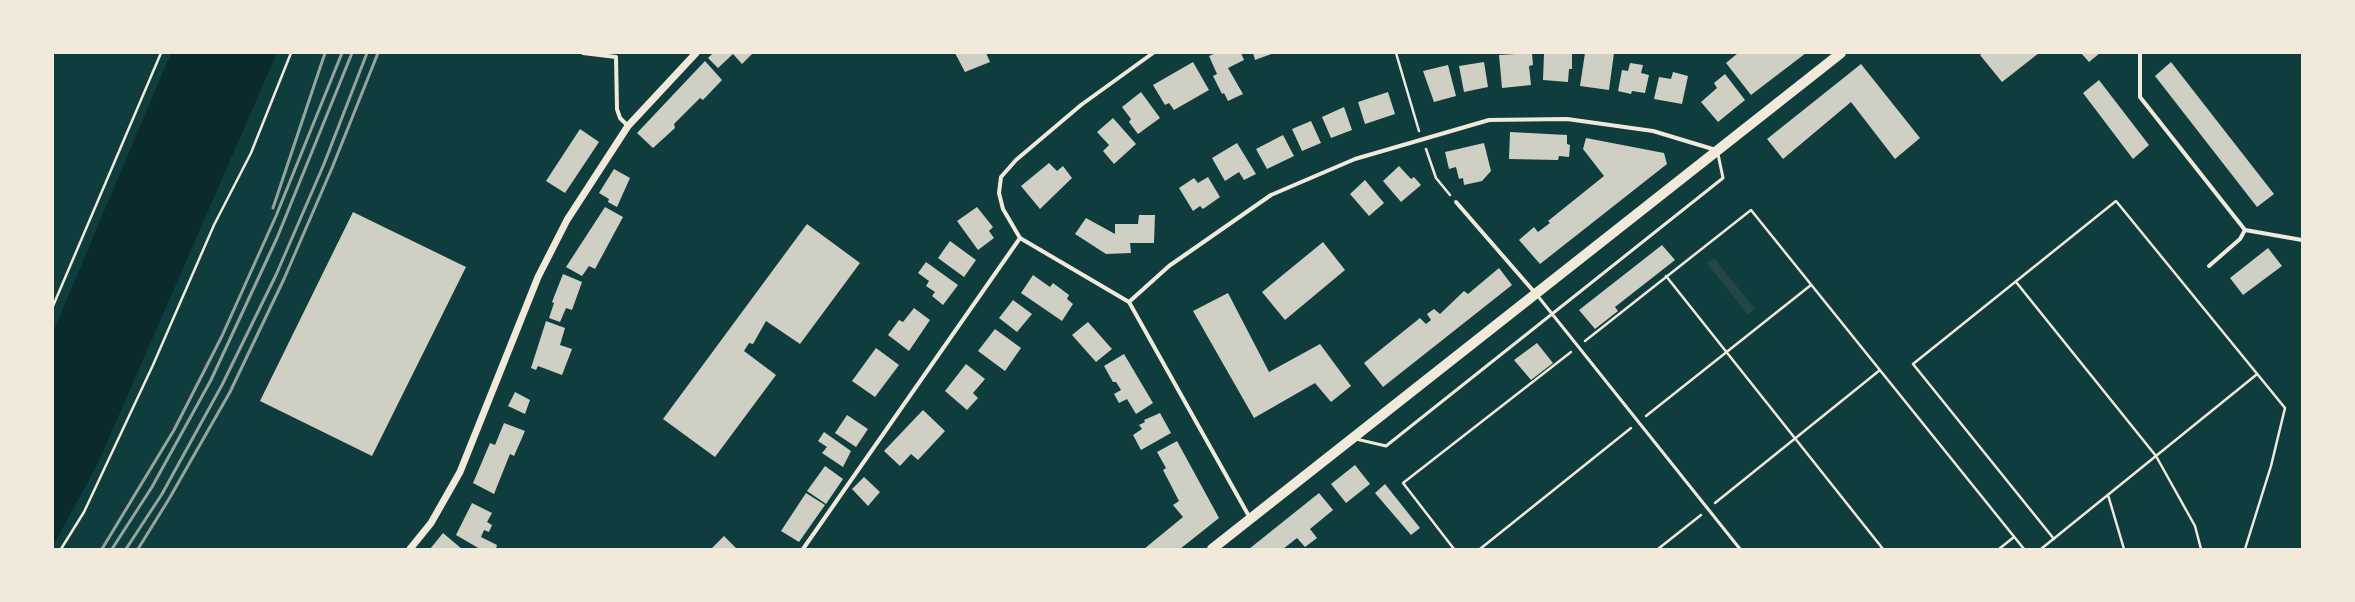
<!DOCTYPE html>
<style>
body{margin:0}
#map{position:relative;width:2355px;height:602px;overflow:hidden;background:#0f3d3e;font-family:Signika,sans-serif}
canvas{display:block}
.frame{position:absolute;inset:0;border:54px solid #f1e9da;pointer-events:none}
</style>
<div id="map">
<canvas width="2355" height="602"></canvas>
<div class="frame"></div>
</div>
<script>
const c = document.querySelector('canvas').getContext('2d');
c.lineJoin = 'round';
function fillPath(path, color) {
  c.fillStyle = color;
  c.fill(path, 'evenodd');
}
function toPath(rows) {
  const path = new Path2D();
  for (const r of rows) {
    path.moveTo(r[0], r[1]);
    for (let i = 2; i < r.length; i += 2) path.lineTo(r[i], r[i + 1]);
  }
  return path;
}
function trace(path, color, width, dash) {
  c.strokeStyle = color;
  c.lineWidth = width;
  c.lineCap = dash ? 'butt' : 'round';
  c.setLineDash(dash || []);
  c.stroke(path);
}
const green = toPath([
 [1714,258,1755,309,1748,315,1707,263]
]);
const water = toPath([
 [171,53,277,53,98,463,53,546,53,332]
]);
const building = toPath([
 [713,53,753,53,742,64,733,54,718,68,708,58],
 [955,53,986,53,990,62,965,72],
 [1216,53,1241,53,1244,60,1228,68,1243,94,1228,101,1224,93,1222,94,1213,76,1217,74,1209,56],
 [1253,53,1274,53,1255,60],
 [1532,53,1533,65,1529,66,1531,85,1502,88,1499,55],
 [1544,53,1572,53,1572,69,1569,69,1568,82,1543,80],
 [1585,53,1614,53,1609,90,1580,86],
 [1738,53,1806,53,1751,95,1726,63],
 [1983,53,2039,53,2002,82,1980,55],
 [2081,53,2100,53,2089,62],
 [705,61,722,80,703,100,700,98,674,124,675,128,653,148,637,133],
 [1193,62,1209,90,1174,110,1169,103,1165,105,1153,85],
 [1484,62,1488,87,1464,92,1459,66],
 [2171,62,2274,194,2257,207,2155,76],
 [1630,63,1643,65,1641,73,1649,75,1645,93,1632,91,1631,94,1618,91,1622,70,1628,71],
 [1861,64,1920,138,1895,159,1851,102,1783,159,1767,139],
 [1448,65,1456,96,1434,102,1423,71],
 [1673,72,1688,76,1682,104,1654,99,1659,77,1671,79],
 [1725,74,1745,100,1718,122,1701,102,1717,88,1714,83],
 [2099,80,2149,145,2133,159,2083,93],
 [1141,92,1160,118,1138,134,1129,122,1131,119,1122,107],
 [1388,92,1395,114,1365,124,1358,102],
 [1344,107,1352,130,1331,138,1322,117],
 [1113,118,1136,144,1114,164,1103,151,1109,145,1097,132],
 [1311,121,1321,143,1302,151,1292,129],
 [580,129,599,142,565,193,546,181],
 [1510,132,1567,135,1567,144,1570,145,1569,157,1559,156,1558,160,1509,159],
 [1283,135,1294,156,1267,169,1256,149],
 [1586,138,1664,153,1667,164,1540,264,1519,240,1534,227,1538,232,1550,223,1548,221,1604,176,1583,149],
 [1237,143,1256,174,1244,180,1239,172,1225,181,1212,158],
 [1484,143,1491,171,1482,181,1464,185,1463,178,1459,179,1456,167,1449,169,1445,152],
 [1049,163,1057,171,1063,166,1072,178,1040,209,1021,186],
 [1399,166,1411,179,1414,177,1421,185,1401,202,1383,181],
 [614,169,630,178,617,207,608,202,609,199,599,193],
 [1208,177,1220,197,1203,209,1200,206,1193,211,1179,188,1194,178,1198,183],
 [1365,180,1384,203,1369,216,1350,194],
 [605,207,623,217,595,269,589,266,582,276,566,267],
 [977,207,993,227,989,231,994,238,978,250,957,221],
 [353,212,466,267,372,456,260,401],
 [1139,215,1155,215,1154,243,1130,243,1131,253,1106,254,1075,234,1086,218,1115,234,1115,224,1138,224],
 [807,224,860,263,800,344,766,321,753,344,749,343,744,351,776,375,715,457,663,419],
 [950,241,976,260,964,277,938,258],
 [1323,242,1345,270,1285,320,1262,292],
 [1662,245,1675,260,1615,307,1618,311,1595,329,1579,310],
 [2268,248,2282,266,2243,295,2230,278],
 [926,262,958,285,943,305,932,296,935,292,926,286,929,281,918,273],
 [1499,268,1512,285,1383,387,1364,363,1420,318,1426,324,1431,320,1427,314,1434,309,1440,314,1464,291,1468,294],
 [563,274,582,282,572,310,566,308,560,322,549,318,554,303,552,302],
 [1033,275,1050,287,1053,283,1069,295,1067,299,1073,304,1062,321,1021,293],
 [1228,293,1269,372,1320,344,1351,386,1331,402,1315,383,1254,418,1193,311],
 [1013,300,1032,314,1017,332,999,318],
 [914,308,930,320,909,351,888,335,899,320,903,322],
 [546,321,565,328,560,345,572,349,562,375,538,366,536,370,531,368],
 [1088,322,1112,349,1096,362,1072,335],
 [995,329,1021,348,1005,371,978,351],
 [1537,343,1553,363,1531,380,1514,360],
 [876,348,899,365,875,397,852,381],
 [1124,354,1153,403,1136,414,1127,399,1119,403,1114,394,1121,390,1116,382,1113,382,1104,366],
 [966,364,985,379,973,393,978,398,967,410,945,391],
 [515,392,530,400,525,414,508,406],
 [923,410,945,431,918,460,911,454,900,466,884,451],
 [1160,413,1171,433,1141,450,1133,435,1142,429,1139,425,1145,422,1144,420],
 [847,415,868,429,856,447,835,433],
 [504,423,525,431,514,456,510,454,494,494,473,483,490,443,495,445],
 [824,432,851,451,843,467,822,453,827,447,818,441],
 [1177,441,1219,518,1180,549,1144,549,1183,517,1173,505,1179,501,1163,470,1166,468,1157,452],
 [1355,465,1370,484,1346,503,1331,484],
 [825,466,843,479,826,504,807,491],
 [864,477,880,492,868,506,852,489],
 [1385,484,1420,528,1411,535,1375,493],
 [806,493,825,505,799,542,781,531],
 [1319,493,1333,510,1310,529,1317,538,1305,547,1297,538,1283,549,1249,549],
 [472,503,492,513,487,522,492,525,489,532,484,530,481,537,497,545,496,549,480,549,456,535],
 [443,533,462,549,430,549],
 [724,536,737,549,711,549]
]);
const path = toPath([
 [1396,53,1419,131],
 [1426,149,1436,178,1450,195],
 [1666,276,1883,549],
 [2016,282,2156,456,2195,526,2201,549],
 [53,306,161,53],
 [1585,341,1751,210,2024,549],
 [1646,416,1811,285],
 [2108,495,2124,549],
 [1715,503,1880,370],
 [2054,539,1913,364,2116,201,2285,408,2271,466,2245,549],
 [61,549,84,512,153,365,214,225,251,153,291,53],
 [1454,549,1403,483,1571,352],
 [1480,549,1631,428],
 [1658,549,1701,515],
 [1999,549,2014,537],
 [2041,549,2256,375]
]);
const service = toPath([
 [1537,295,1740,549],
 [1356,439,1386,446,1723,178,1718,154]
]);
const minor = toPath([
 [583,53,616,57,617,109,620,118,628,126],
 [1153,53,1081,105,1016,160,1001,177,999,193,1003,209,1020,238,1129,302,1250,518],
 [2140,53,2140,97,2245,230,2302,240],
 [1456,202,1536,294],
 [2209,266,2240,239,2245,230],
 [1129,302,1169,266,1271,195,1355,159,1489,120,1567,119,1653,131,1716,150],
 [803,549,1020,238]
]);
const tertiary = toPath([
 [410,549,431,523,460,472,538,277,567,220,628,126,696,53]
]);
const primary = toPath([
 [1212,549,1841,53]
]);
const rail = toPath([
 [273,208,325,53],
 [102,549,174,430,222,336,276,216,342,53],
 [112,549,152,487,211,380,277,238,352,53],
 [126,549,162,494,222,385,276,275,324,164,367,53],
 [138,549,169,499,230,392,284,279,332,168,378,53]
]);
fillPath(green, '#244646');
fillPath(water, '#0a2a2b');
fillPath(building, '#cfcfc3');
trace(path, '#f1e9da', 2.5);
trace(service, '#f1e9da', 3);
trace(minor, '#f1e9da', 4);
trace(tertiary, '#f1e9da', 7);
trace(primary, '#f1e9da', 10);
trace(rail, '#97a49c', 3);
</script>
